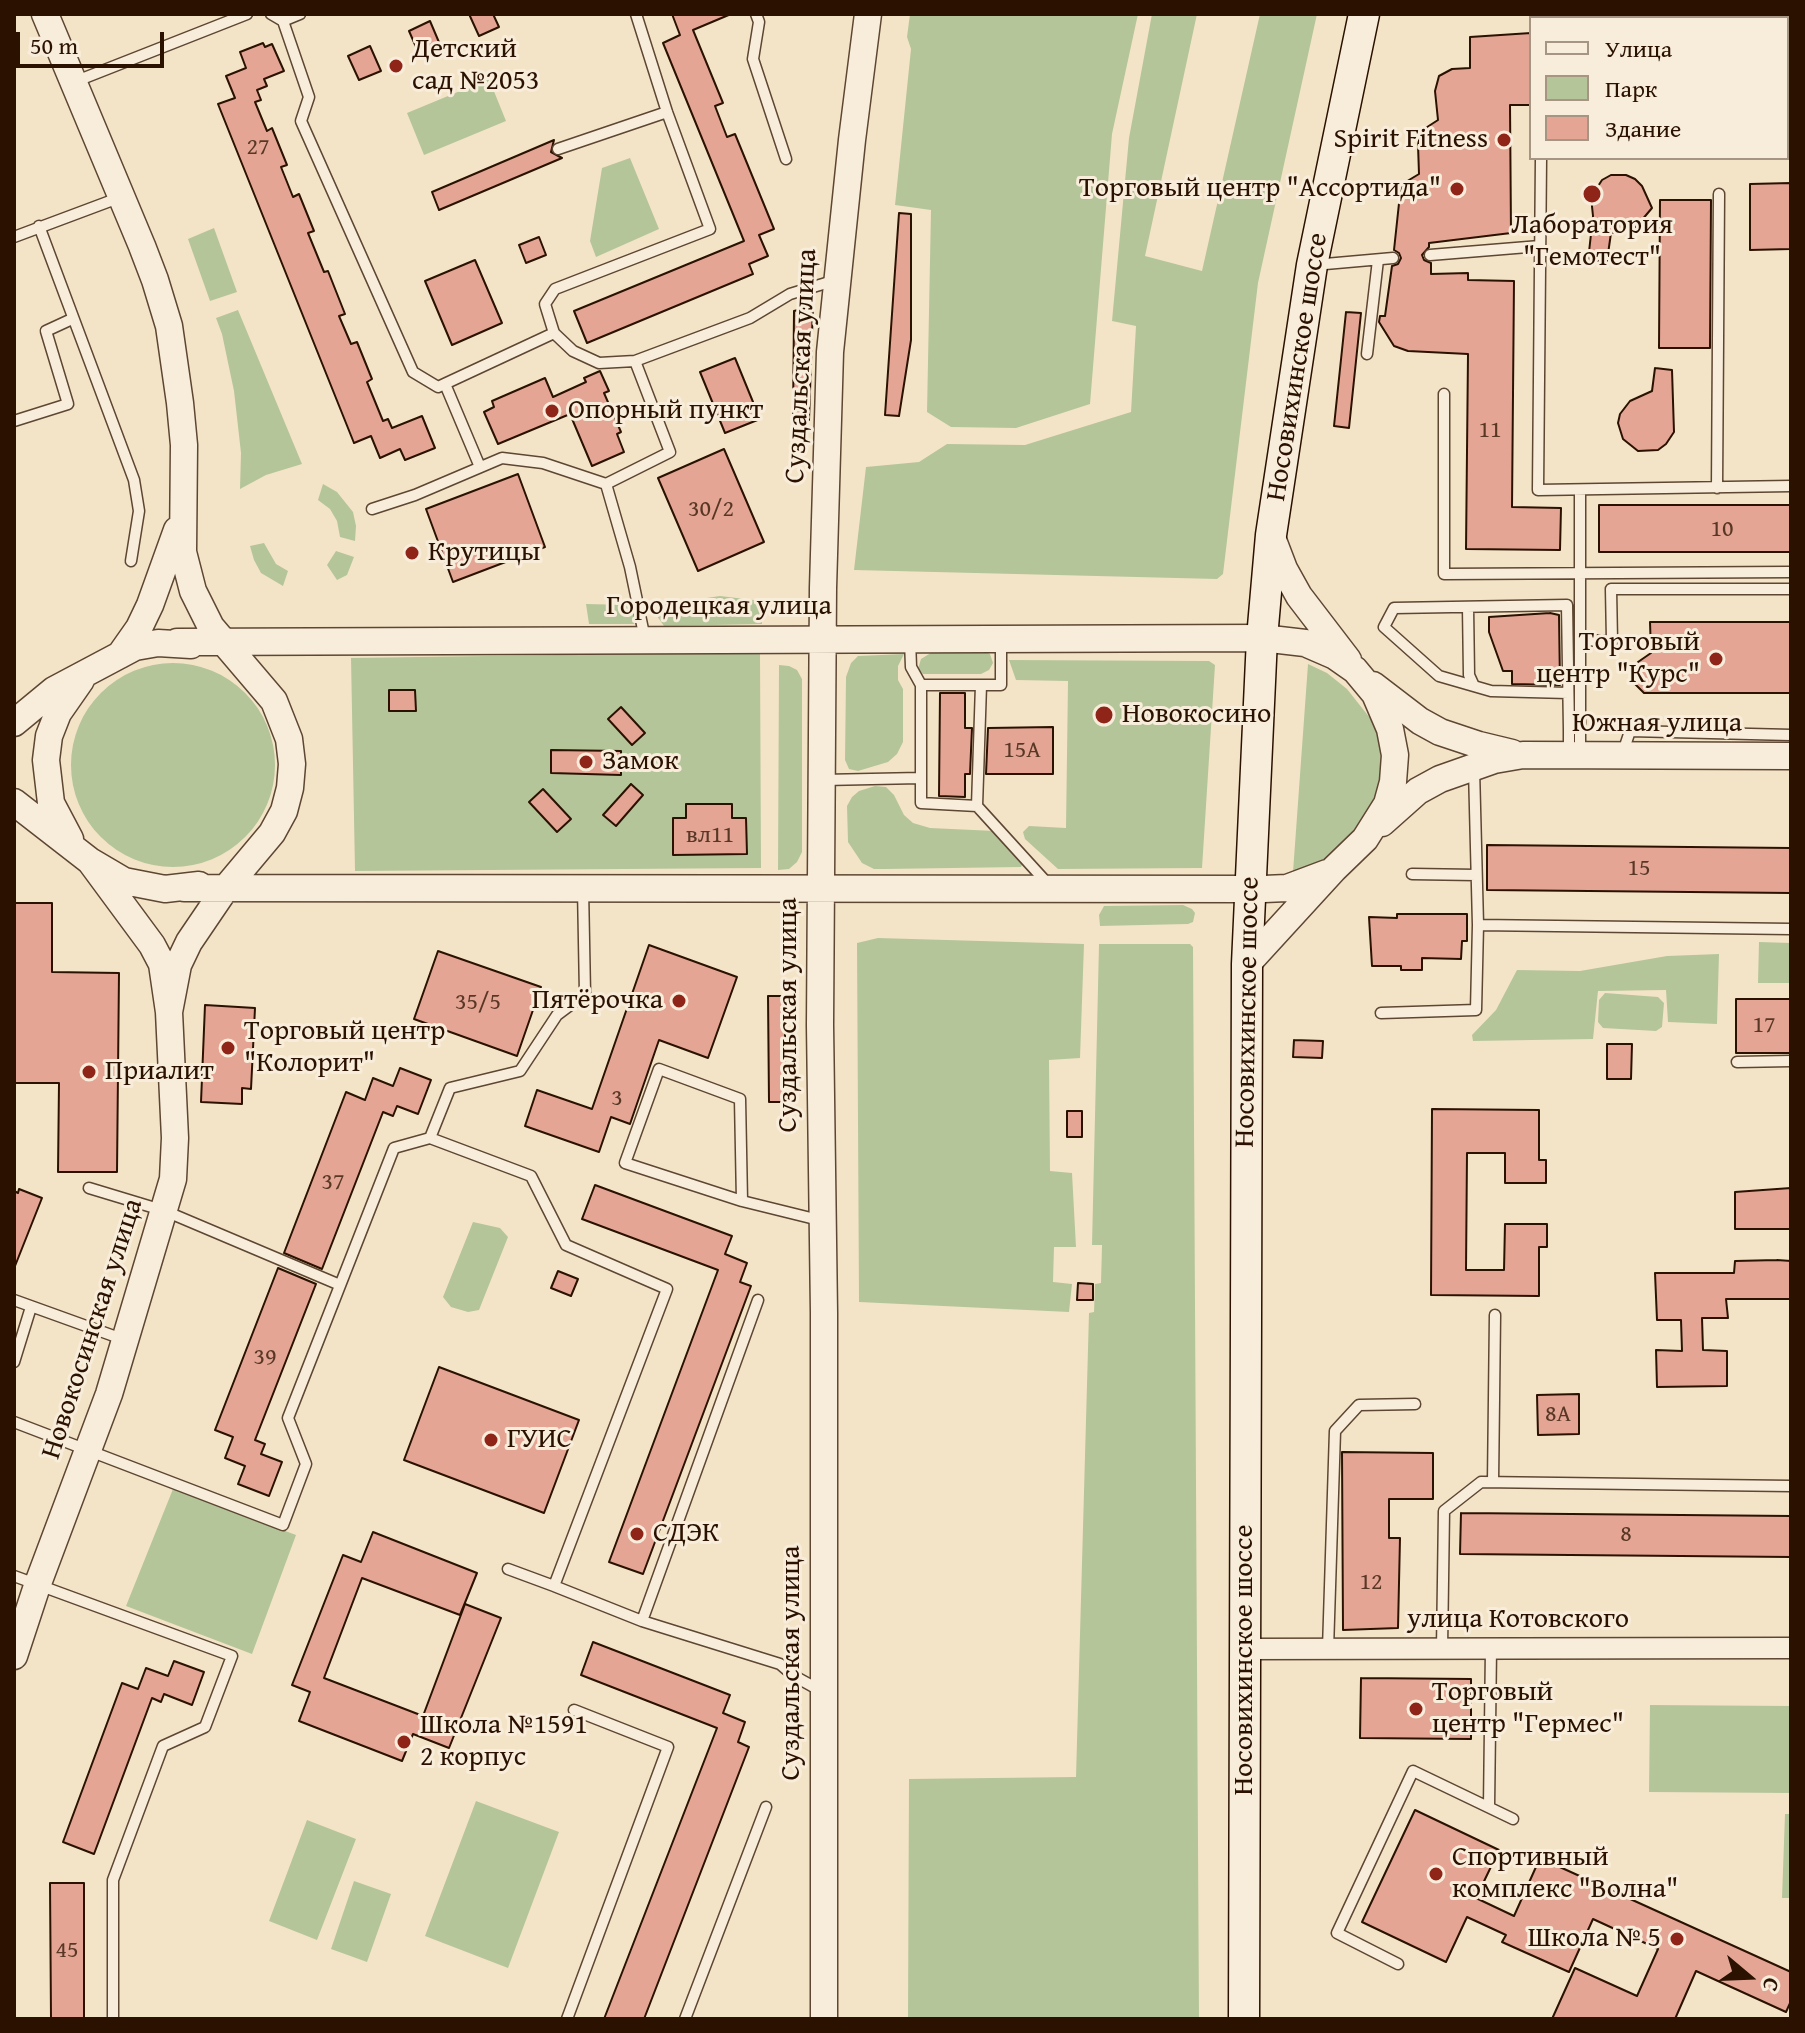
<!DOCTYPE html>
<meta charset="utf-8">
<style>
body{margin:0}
#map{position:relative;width:1805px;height:2033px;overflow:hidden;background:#f4e4c7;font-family:"Gentium Book Plus",serif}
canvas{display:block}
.frame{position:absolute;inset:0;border:16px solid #2b1200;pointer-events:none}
.legend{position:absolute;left:1529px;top:16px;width:260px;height:144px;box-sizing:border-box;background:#f8eddb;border:2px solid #a69583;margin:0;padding:10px 14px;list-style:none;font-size:24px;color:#2b1200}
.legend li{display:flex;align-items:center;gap:16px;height:40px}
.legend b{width:40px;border:2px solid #a69583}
.north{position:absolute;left:1709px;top:1937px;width:80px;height:80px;-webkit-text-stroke:6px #f8eddb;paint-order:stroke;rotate:109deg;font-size:22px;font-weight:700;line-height:32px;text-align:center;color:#2b1200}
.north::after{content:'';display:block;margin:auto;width:28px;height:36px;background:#2b1200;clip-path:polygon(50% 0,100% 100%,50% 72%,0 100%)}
.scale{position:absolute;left:16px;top:32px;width:148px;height:36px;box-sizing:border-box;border:4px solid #2b1200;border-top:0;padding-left:10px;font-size:24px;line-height:28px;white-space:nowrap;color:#2b1200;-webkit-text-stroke:6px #f8eddb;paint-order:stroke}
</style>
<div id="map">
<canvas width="1805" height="2033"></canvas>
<div class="frame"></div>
<ul class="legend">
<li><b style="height:10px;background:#f8eddb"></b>Улица</li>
<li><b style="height:22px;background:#b5c59a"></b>Парк</li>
<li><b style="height:22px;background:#e4a595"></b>Здание</li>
</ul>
<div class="north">С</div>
<div class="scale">50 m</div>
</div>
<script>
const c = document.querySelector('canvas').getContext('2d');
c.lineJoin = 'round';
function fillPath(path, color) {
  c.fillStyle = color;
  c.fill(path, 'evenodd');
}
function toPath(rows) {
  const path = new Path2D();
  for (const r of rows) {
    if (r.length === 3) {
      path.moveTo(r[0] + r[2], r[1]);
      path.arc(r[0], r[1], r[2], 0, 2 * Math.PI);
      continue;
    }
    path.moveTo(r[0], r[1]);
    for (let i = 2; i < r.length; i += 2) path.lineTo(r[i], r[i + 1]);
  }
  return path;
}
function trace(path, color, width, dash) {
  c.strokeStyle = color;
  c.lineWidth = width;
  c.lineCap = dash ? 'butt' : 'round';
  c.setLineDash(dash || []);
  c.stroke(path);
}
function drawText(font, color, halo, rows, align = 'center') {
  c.font = font + ' "Gentium Book Plus",serif';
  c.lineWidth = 6;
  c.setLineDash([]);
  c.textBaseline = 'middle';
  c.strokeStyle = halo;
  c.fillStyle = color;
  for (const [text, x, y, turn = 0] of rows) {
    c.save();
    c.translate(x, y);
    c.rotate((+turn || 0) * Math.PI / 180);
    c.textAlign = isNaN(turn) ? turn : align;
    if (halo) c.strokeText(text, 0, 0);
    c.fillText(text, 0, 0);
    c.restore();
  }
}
const green = toPath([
 [910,14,1138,14,1112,134,1090,404,1016,428,951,427,927,412,931,210,895,205,911,49,907,37],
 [1152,14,1197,14,1145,256,1202,271,1260,14,1317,14,1258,283,1223,574,1217,579,854,570,866,467,919,462,947,444,1025,445,1131,412,1136,326,1112,321,1129,138],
 [489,79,506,121,424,155,407,113],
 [630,158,659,229,596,257,590,241,602,168],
 [214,228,237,292,210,301,188,239],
 [238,310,302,464,266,475,240,489,241,453,234,391,222,334,216,318],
 [323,484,337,492,353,512,356,526,355,541,340,537,337,521,330,509,318,500],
 [264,543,276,564,288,571,283,586,261,573,254,560,250,546],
 [336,551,354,557,347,575,337,580,327,565],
 [720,596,762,601,762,624,664,626,657,616,656,610,660,605],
 [586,604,630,605,636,611,637,618,634,624,589,624],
 [934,651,984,651,990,654,993,663,989,670,981,674,923,674,918,669,921,659],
 [760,652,761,868,355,871,351,658],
 [904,654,898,666,898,680,903,689,903,742,897,754,888,762,858,771,849,769,845,760,846,677,851,663,858,656],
 [1009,660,1209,661,1215,665,1202,868,1058,869,1025,839,1023,832,1029,826,1066,828,1068,681,1016,680],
 [173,765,102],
 [1308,664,1327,673,1347,689,1370,718,1378,735,1381,756,1380,777,1375,797,1348,840,1329,857,1293,872],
 [779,665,789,666,797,670,802,679,802,852,797,862,789,869,778,870],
 [875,786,886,787,894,795,904,815,913,823,930,828,995,831,1023,863,1021,867,885,869,874,869,862,863,848,842,847,806,852,797,859,791],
 [1183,905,1192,909,1195,913,1193,922,1188,924,1100,926,1099,915,1104,906],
 [878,938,1084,944,1080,1058,1049,1060,1050,1171,1072,1173,1076,1247,1054,1247,1053,1282,1072,1284,1069,1312,859,1302,857,943],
 [1759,942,1791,943,1791,983,1758,983],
 [1099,944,1190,944,1193,947,1199,2019,908,2019,909,1779,1076,1777,1089,1313,1094,1312,1095,1284,1101,1283,1102,1245,1092,1245],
 [1719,954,1717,1024,1668,1022,1666,990,1598,991,1593,1039,1473,1041,1472,1035,1496,1010,1517,970,1580,971,1667,956],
 [1605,993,1658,997,1664,1003,1662,1027,1656,1031,1603,1028,1598,1022,1599,1000],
 [473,1222,500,1228,508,1237,479,1310,468,1312,451,1307,443,1297],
 [173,1489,296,1535,252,1654,126,1606],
 [1650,1705,1791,1706,1791,1793,1649,1792],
 [476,1801,559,1832,508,1968,425,1936],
 [1785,1814,1791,1814,1791,1898,1782,1898],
 [307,1820,356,1839,317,1940,269,1921],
 [354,1881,391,1894,367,1962,331,1949]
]);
const building = toPath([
 [469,14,493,14,499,27,479,36,469,14],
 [672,14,731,14,693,30,723,103,715,106,727,137,735,134,774,229,759,235,768,256,749,264,753,274,587,343,574,311,744,241,663,43,680,35,672,14],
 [430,21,441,47,420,56,409,31,430,21],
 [1531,33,1531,105,1510,105,1511,233,1429,243,1429,247,1422,255,1424,260,1431,263,1431,274,1468,273,1468,280,1514,281,1512,507,1561,508,1560,550,1466,549,1468,354,1408,351,1394,346,1379,322,1380,316,1385,316,1392,266,1398,264,1401,258,1399,253,1394,250,1400,194,1404,183,1419,174,1418,145,1421,131,1438,120,1435,91,1439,76,1452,69,1470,68,1470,37,1531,33],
 [263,43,265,47,272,44,284,71,264,79,267,86,257,90,261,100,255,102,267,131,272,128,287,165,281,167,293,197,299,194,314,231,308,233,324,272,328,271,345,314,339,316,351,344,357,342,372,379,367,382,383,421,388,419,392,428,422,416,435,448,405,460,400,449,380,458,371,436,354,443,218,104,235,98,226,76,246,68,240,52,263,43],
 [370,46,381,71,359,80,348,56,370,46],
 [554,140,551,152,562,158,439,210,432,192,554,140],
 [1611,175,1626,175,1635,179,1642,186,1652,208,1636,227,1627,231,1611,233,1607,261,1588,261,1593,216,1591,197,1602,180,1611,175],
 [1791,183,1791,249,1750,250,1750,184,1791,183],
 [1660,200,1711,200,1710,348,1659,348,1660,200],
 [899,213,911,214,911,340,899,416,885,415,899,213],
 [539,237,546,255,526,263,519,245,539,237],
 [475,260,502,323,452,345,425,281,475,260],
 [813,306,809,420,793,420,794,311,813,306],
 [1346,312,1361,313,1349,428,1334,426,1346,312],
 [735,358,760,419,725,433,700,372,735,358],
 [1655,368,1672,370,1674,432,1666,444,1658,450,1638,451,1623,439,1618,423,1620,414,1630,401,1652,391,1655,368],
 [600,371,609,391,604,393,621,432,617,434,624,452,592,466,570,414,498,444,484,412,494,407,492,401,545,378,553,397,586,382,584,378,600,371],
 [724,449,764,542,698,571,658,478,724,449],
 [518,474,545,547,453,582,426,509,518,474],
 [1599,505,1791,505,1791,552,1599,552,1599,505],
 [1550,613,1559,615,1560,685,1512,684,1512,671,1503,671,1489,632,1489,617,1550,613],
 [1650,622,1791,622,1791,693,1644,693,1634,683,1632,675,1638,662,1651,653,1650,622],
 [389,690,415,690,416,711,389,711,389,690],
 [940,693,965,693,965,728,972,728,970,774,965,774,965,797,939,796,940,693],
 [621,707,645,733,632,745,608,719,621,707],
 [1053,727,1053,774,986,774,988,728,1053,727],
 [551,750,621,751,621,775,551,773,551,750],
 [631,784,643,795,616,826,603,815,631,784],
 [543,789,571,819,557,832,529,802,543,789],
 [686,804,732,804,732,818,746,818,747,854,673,855,673,818,686,818,686,804],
 [1487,845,1791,848,1791,893,1487,890,1487,845],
 [14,903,52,903,52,972,119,973,117,1172,58,1172,59,1083,14,1083,14,903],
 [1397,914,1467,914,1467,941,1462,941,1461,959,1422,958,1422,970,1401,970,1401,966,1372,966,1369,917,1397,918,1397,914],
 [649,945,737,977,708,1058,659,1040,630,1124,611,1117,599,1152,525,1126,537,1090,592,1109,649,945],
 [438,951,541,987,517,1056,414,1019,438,951],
 [768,996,785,996,785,1102,769,1102,768,996],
 [1736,999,1791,999,1791,1053,1736,1053,1736,999],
 [205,1005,255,1008,251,1089,242,1088,242,1104,201,1102,205,1005],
 [1294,1040,1323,1041,1322,1058,1293,1057,1294,1040],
 [1607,1044,1632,1044,1631,1079,1607,1079,1607,1044],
 [400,1068,431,1080,418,1114,397,1106,393,1116,383,1112,322,1269,284,1253,346,1092,365,1100,373,1078,393,1086,400,1068],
 [1432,1109,1539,1110,1539,1160,1546,1160,1546,1183,1505,1183,1505,1153,1467,1153,1466,1270,1504,1270,1505,1224,1547,1224,1547,1247,1539,1247,1539,1296,1431,1295,1432,1109],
 [1067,1111,1082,1111,1082,1137,1067,1137,1067,1111],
 [595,1185,732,1236,725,1254,747,1263,740,1282,751,1286,643,1574,609,1562,718,1270,582,1219,595,1185],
 [1791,1188,1791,1229,1735,1229,1735,1192,1791,1188],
 [19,1189,42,1198,15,1266,14,1191,18,1193,19,1189],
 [1777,1260,1791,1261,1791,1299,1726,1299,1728,1318,1702,1318,1703,1350,1727,1351,1727,1386,1657,1387,1656,1350,1682,1351,1681,1320,1657,1320,1655,1273,1734,1273,1735,1261,1777,1260],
 [278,1268,316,1284,255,1440,265,1444,261,1454,282,1462,269,1496,238,1484,245,1466,225,1458,233,1437,215,1430,278,1268],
 [558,1271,578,1279,571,1296,551,1288,558,1271],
 [1078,1283,1093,1284,1093,1300,1077,1300,1078,1283],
 [439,1367,579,1420,544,1513,404,1460,439,1367],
 [1579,1394,1579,1434,1538,1435,1537,1395,1579,1394],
 [1342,1452,1433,1453,1433,1499,1389,1499,1389,1538,1400,1538,1398,1628,1343,1630,1342,1452],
 [1461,1513,1791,1516,1791,1557,1460,1554,1461,1513],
 [373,1532,477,1573,460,1615,362,1578,324,1678,423,1716,465,1604,501,1618,449,1748,413,1734,402,1761,299,1721,310,1692,292,1685,343,1555,361,1562,373,1532],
 [593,1642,730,1695,723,1713,745,1722,738,1742,749,1747,644,2019,604,2019,717,1728,581,1675,593,1642],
 [174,1661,204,1672,192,1705,164,1694,161,1702,152,1698,94,1854,63,1842,122,1683,138,1689,146,1668,168,1676,174,1661],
 [1361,1678,1471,1679,1471,1739,1360,1738,1361,1678],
 [1415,1810,1499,1850,1476,1898,1514,1916,1540,1858,1791,1972,1791,2001,1786,2012,1696,1971,1675,2019,1552,2019,1575,1968,1637,1996,1658,1949,1593,1919,1569,1972,1502,1942,1506,1935,1467,1917,1446,1962,1362,1922,1415,1810],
 [50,1883,84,1883,84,2019,51,2019,50,1883]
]);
const service = toPath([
 [271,14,283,21,309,97,301,121,413,372,438,387,554,333],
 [756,14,759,22,753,59,786,159],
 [1737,14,1737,18],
 [1781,14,1781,18],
 [283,21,300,14],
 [74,82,247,14],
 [1787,120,1791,120],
 [558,149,667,112],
 [1541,158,1538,490,1791,486],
 [39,226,134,480,139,511,131,561],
 [14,237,121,197],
 [1430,255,1540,246],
 [1314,265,1393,258],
 [1367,354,1378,260],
 [635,361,750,318,790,294,836,280],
 [445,384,480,467],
 [1444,394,1444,574,1791,572],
 [14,421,68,404,46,331,72,319],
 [606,484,670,452,635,361,599,363,573,351,554,333,545,304,555,289,710,229,667,112,636,14],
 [1717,488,1719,194],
 [372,509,415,495,502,458,543,463,606,484,630,567,645,639],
 [1468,607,1469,675,1474,686],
 [910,640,911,667,921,685,921,803,977,806],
 [1580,640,1612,641,1611,589,1791,589],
 [921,685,1001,685,1001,639],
 [981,685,977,806,1048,884],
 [1568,693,1491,691,1439,676,1384,627,1394,608,1567,605,1569,730,1569,753],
 [1580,753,1580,490],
 [1622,755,1630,731,1791,735],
 [823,780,920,778],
 [1412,874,1476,875],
 [1478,925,1791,929],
 [1381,1013,1476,1010,1478,925,1474,769],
 [1737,1062,1791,1061],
 [430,1138,450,1088,520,1071,557,1015,585,994,583,888],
 [89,1188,165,1211,340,1285],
 [742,1201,740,1099,659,1069,625,1163,742,1201,823,1221],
 [14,1300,125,1340],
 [14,1362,31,1307],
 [14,1422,283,1525,306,1464,288,1418,394,1148,430,1138,531,1176,566,1245,667,1289,554,1586,642,1621,780,1664,794,1676,823,1692],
 [1493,1482,1495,1315],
 [508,1569,554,1586],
 [14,1576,232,1656,205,1727,163,1746,113,1880,113,2019],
 [642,1621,758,1300],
 [1328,1649,1335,1431,1359,1405,1415,1404],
 [1442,1649,1444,1511,1481,1482,1791,1486],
 [1489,1807,1491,1648],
 [1398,1964,1337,1933,1413,1771,1513,1819],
 [567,2019,668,1747,574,1710],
 [685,2019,766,1807]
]);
const minor = toPath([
 [1245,1649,1791,1648]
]);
const tertiary = toPath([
 [45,14,142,246,155,280,169,326,180,403,184,445,183,552,193,591,211,627,274,701,289,739,292,764,290,788,284,811,272,833,225,889,189,942,178,965,169,1012],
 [1271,535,1284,569,1299,596,1348,660],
 [177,642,1262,638,1305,643,1335,656,1355,670,1375,694,1390,729,1395,755,1393,782,1387,804,1365,839,1334,869,1247,964],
 [120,655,139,628,150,605,177,530],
 [1373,685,1420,721,1440,732,1479,745,1512,753],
 [14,723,54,690,135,647,158,643,191,645],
 [14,802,90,861,124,881,165,889,199,885],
 [1382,823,1418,791,1440,779,1494,760,1523,755,1791,756],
 [70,839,51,803,46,760,49,736,58,713,81,680],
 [184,888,1264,889,1287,888,1327,873],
 [14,1656,37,1586,109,1394,173,1179,175,1138,169,1012,162,964,152,945,90,861],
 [824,2019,824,1313,820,1025,823,588,830,352,852,140,868,14]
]);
const secondary = toPath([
 [1244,2019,1247,964,1262,638,1271,535,1312,265,1364,14]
]);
const markers = [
 [396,66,8,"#8f2418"],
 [1504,140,8,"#8f2418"],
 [1457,189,8,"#8f2418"],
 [1592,194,10,"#8f2418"],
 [552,411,8,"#8f2418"],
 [412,553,8,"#8f2418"],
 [1716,659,8,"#8f2418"],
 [1104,715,10,"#8f2418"],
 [586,762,8,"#8f2418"],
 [679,1001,8,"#8f2418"],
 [228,1048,8,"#8f2418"],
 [89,1072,8,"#8f2418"],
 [491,1440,8,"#8f2418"],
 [637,1534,8,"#8f2418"],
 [1416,1709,8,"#8f2418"],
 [404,1742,8,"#8f2418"],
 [1436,1874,8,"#8f2418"],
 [1677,1939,8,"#8f2418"]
];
const numberNames = [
 ["27",258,148],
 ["11",1490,431],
 ["30/2",711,510],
 ["10",1722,530],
 ["15А",1022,751],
 ["вл11",710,836],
 ["15",1639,869],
 ["35/5",478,1003],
 ["17",1764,1026],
 ["3",617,1099],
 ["37",333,1183],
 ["39",265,1358],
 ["8A",1558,1415],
 ["8",1626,1535],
 ["12",1371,1583],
 ["45",67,1951]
];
const poiNames = [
 ["Детский",412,50],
 ["сад №2053",412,82],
 ["Spirit Fitness",1488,140,"right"],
 ["Торговый центр \"Ассортида\"",1441,189,"right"],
 ["Лаборатория",1592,226,"center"],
 ["\"Гемотест\"",1592,258,"center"],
 ["Опорный пункт",568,411],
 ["Крутицы",428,553],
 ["Торговый",1700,643,"right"],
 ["центр \"Курс\"",1700,675,"right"],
 ["Новокосино",1122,715],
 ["Замок",602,762],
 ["Пятёрочка",663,1001,"right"],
 ["Торговый центр",244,1032],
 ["\"Колорит\"",244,1064],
 ["Приалит",105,1072],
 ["ГУИС",507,1440],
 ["СДЭК",653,1534],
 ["Торговый",1432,1693],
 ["центр \"Гермес\"",1432,1725],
 ["Школа №1591",420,1726],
 ["2 корпус",420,1758],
 ["Спортивный",1452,1858],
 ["комплекс \"Волна\"",1452,1890],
 ["Школа № 5",1661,1939,"right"]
];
const streetNames = [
 ["Суздальская улица",802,366,-87],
 ["Носовихинское шоссе",1298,367,-81],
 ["Городецкая улица",719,607],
 ["Южная улица",1657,724],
 ["Носовихинское шоссе",1248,1012,-89],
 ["Суздальская улица",789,1015,-90],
 ["Новокосинская улица",93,1329,-72],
 ["улица Котовского",1518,1620],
 ["Носовихинское шоссе",1245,1660,-90],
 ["Суздальская улица",792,1663,-90]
];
fillPath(green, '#b5c59a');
fillPath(building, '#e4a595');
trace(building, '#2b1200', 2);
trace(service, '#5d4632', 13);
trace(minor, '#5d4632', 23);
trace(tertiary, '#5d4632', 29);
trace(secondary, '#2b1200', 33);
trace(service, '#f8eddb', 10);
trace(minor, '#f8eddb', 20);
trace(tertiary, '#f8eddb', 26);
trace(secondary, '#f8eddb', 30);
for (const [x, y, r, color] of markers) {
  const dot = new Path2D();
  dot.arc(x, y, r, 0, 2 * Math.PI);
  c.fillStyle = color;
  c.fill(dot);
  trace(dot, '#f8eddb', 3);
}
drawText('24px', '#593725', null, numberNames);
drawText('28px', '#2b1200', '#f8eddb', poiNames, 'left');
drawText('28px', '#2b1200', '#f8eddb', streetNames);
</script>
